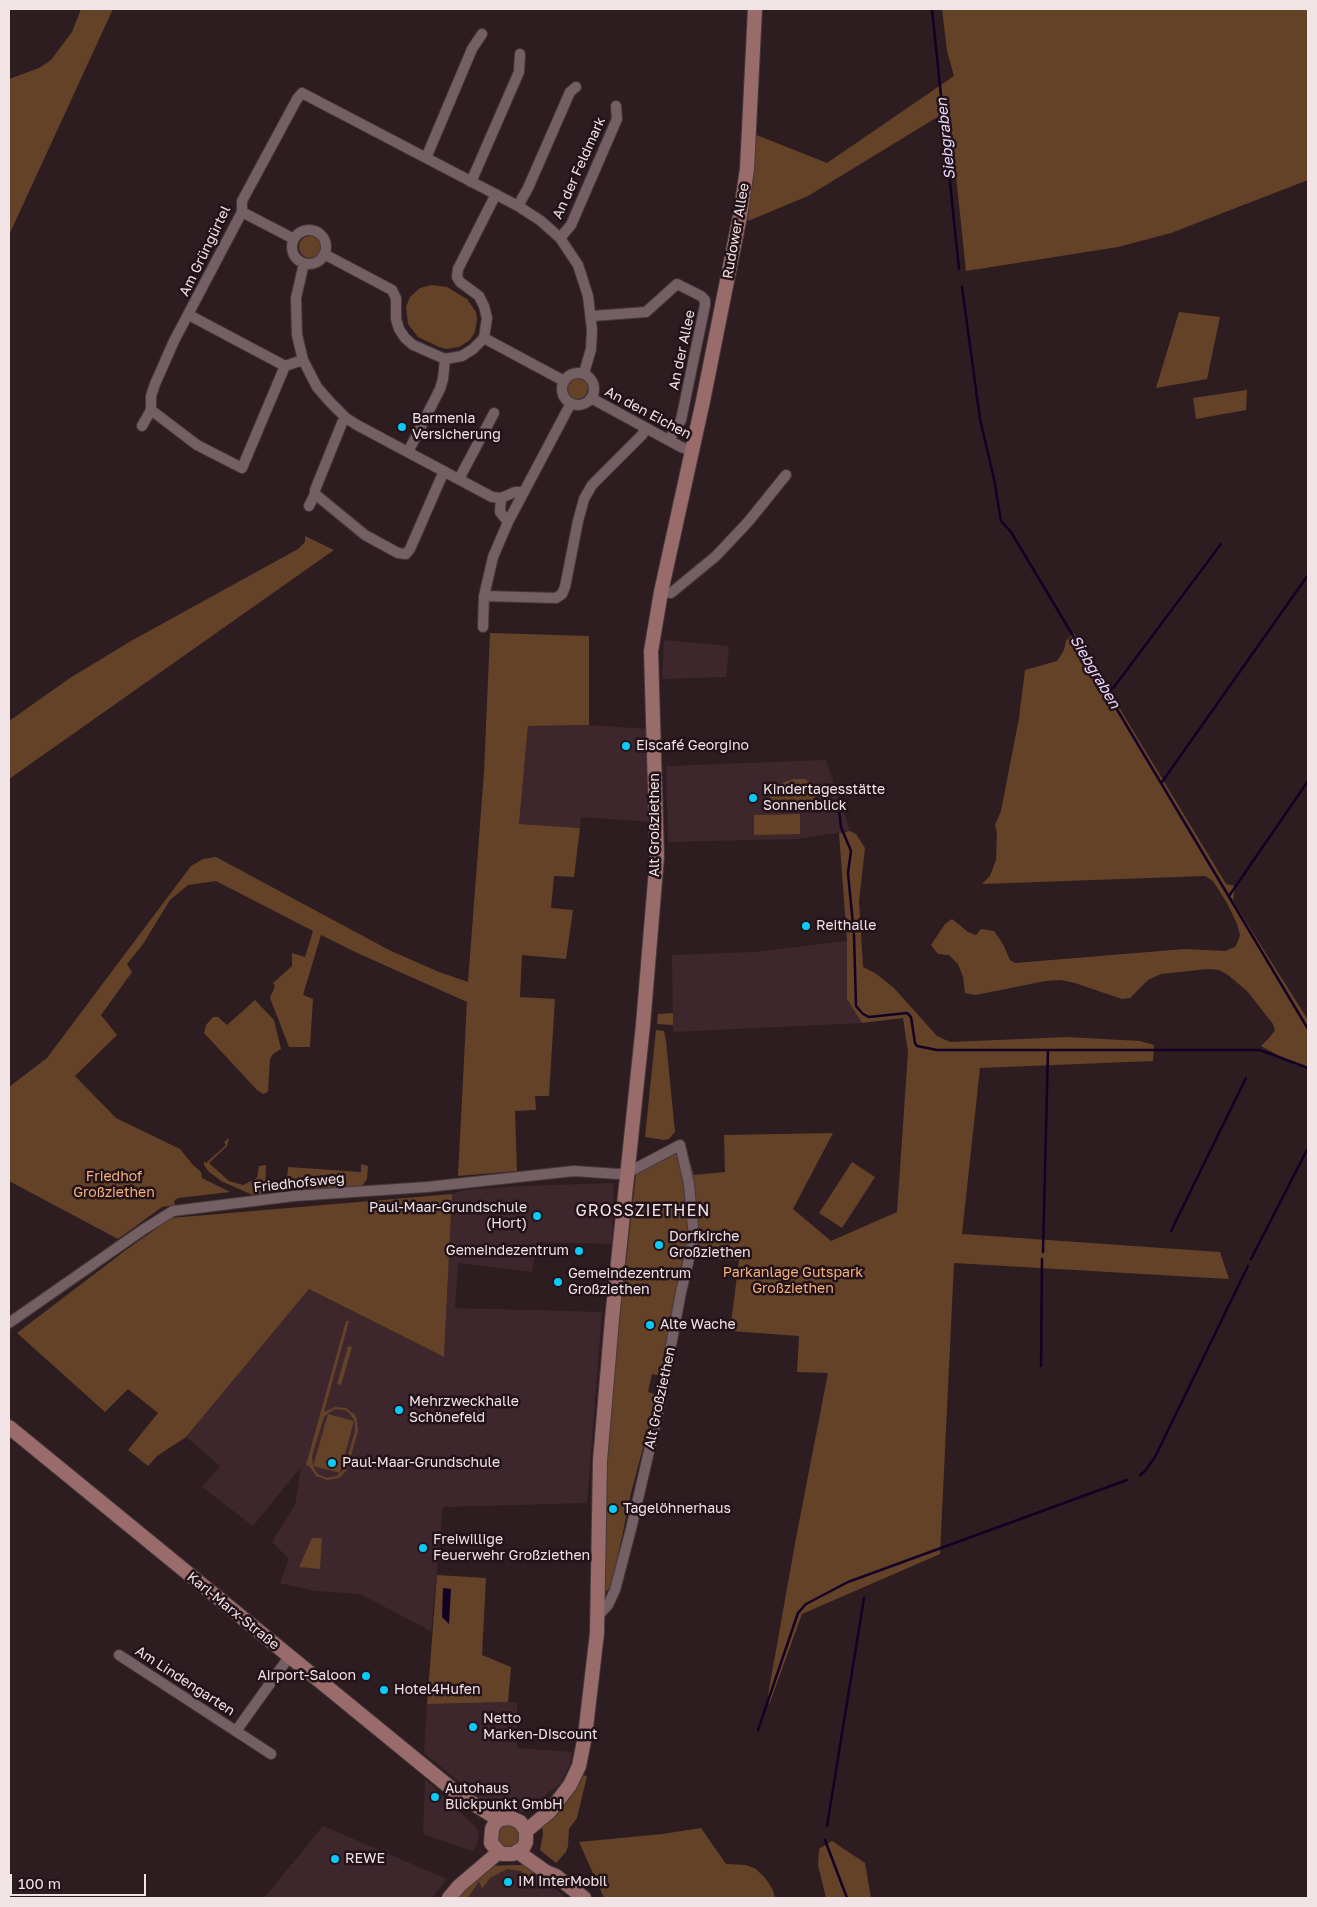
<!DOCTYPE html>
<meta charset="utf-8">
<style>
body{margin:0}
#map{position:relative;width:1317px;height:1907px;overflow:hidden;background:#2d1d21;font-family:"Golos Text",sans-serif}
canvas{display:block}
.frame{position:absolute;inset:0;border:10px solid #f0e4e7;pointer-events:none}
.scale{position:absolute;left:10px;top:1874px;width:136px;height:22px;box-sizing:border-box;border:2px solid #f0e4e7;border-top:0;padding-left:6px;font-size:15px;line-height:18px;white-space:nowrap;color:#f0e4e7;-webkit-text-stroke:4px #231318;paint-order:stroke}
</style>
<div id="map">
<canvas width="1317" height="1907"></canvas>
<div class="frame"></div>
<div class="scale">100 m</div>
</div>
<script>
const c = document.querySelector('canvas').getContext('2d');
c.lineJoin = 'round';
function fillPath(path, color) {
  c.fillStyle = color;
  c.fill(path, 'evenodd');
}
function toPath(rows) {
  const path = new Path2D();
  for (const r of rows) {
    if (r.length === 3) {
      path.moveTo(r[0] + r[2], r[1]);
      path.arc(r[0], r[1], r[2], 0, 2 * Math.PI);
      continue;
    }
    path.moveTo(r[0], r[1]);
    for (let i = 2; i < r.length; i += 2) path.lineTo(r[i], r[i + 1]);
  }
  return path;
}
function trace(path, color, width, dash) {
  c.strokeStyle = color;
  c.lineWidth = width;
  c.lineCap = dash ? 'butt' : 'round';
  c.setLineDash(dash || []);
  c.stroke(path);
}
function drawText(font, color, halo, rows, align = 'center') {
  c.font = font + ' "Golos Text",sans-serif';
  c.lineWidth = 5;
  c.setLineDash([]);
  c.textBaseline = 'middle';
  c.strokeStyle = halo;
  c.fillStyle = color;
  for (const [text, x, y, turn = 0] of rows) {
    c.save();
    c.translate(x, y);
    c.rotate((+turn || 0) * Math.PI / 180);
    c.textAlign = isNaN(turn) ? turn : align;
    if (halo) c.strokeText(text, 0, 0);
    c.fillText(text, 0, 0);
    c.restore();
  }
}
const built = toPath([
 [664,640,729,646,726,677,662,679],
 [589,725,649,729,652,822,581,817,580,828,519,824,528,726],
 [826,760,850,831,796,839,668,842,666,766],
 [855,940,863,1014,862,1023,673,1032,672,955,754,952],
 [614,1183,612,1244,537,1242,532,1272,458,1263,455,1308,602,1312,587,1503,443,1507,431,1635,429,1630,360,1594,315,1591,280,1583,289,1559,272,1542,295,1505,301,1467,253,1526,202,1487,220,1466,186,1437,309,1289,444,1357,452,1194,464,1190,519,1186],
 [517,1702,517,1748,572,1752,570,1764,561,1783,524,1812,509,1809,494,1810,424,1753,427,1704],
 [425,1779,476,1827,479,1834,477,1845,472,1851,423,1834],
 [323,1826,447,1879,432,1898,264,1898],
 [525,1865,567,1898,454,1898,485,1866]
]);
const green = toPath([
 [81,9,113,9,9,235,9,79,39,68,51,60,72,32],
 [942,9,1308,9,1308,180,1171,233,1118,247,966,271,949,110,808,196,748,221,754,134,827,163,954,76,947,51],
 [310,247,11],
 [431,285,447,287,467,299,476,312,477,319,475,332,470,340,459,347,446,349,439,347,418,337,408,324,406,307,410,297,420,288],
 [1179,312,1220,317,1207,379,1156,388],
 [577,388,11],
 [1247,390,1246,410,1196,419,1193,398],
 [305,536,334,550,9,779,9,721,70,678,131,641,298,549,305,542],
 [490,633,589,636,589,725,528,726,519,824,580,828,574,877,554,876,551,908,573,910,566,959,522,955,520,997,555,999,549,1096,535,1096,536,1110,515,1111,517,1171,458,1176,467,1002,355,952,321,935,303,995,313,999,310,1047,289,1047,270,998,275,986,273,983,292,966,292,953,305,957,313,931,216,881,188,885,170,900,143,944,127,964,132,972,101,1015,117,1035,75,1076,116,1118,180,1149,193,1165,201,1172,202,1178,230,1192,178,1198,174,1201,175,1205,162,1207,118,1239,9,1181,9,1087,47,1058,191,866,203,859,216,857,389,950,439,972,468,982,484,772],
 [1074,633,1226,884,1235,886,1233,901,1308,1020,1308,1069,1294,1064,1261,1046,1270,1037,1275,1030,1273,1024,1247,991,1228,975,1219,970,1208,969,1161,974,1148,980,1130,998,1122,999,1075,983,1061,980,1045,981,976,995,965,993,963,977,958,964,949,955,938,954,931,945,945,924,952,919,968,932,976,935,981,929,994,931,1003,944,1010,960,1015,963,1185,949,1225,951,1235,947,1238,941,1240,935,1237,924,1227,903,1213,881,1205,876,982,884,990,876,996,860,997,833,995,825,1001,811,1019,718,1025,670,1057,661,1064,650,1066,641],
 [793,779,805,779,813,784,816,789,815,799,810,802,770,806,770,788],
 [800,814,800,834,754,835,754,815],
 [850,831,856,834,865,848,859,901,863,967,875,973,894,988,937,1036,950,1042,1068,1037,1140,1041,1154,1045,1153,1061,980,1068,962,1234,1220,1252,1229,1279,954,1263,940,1554,802,1614,769,1705,768,1695,796,1538,828,1373,797,1372,799,1336,730,1331,739,1260,716,1259,717,1250,699,1246,686,1251,661,1376,652,1374,648,1392,657,1395,631,1493,618,1556,611,1587,607,1591,604,1591,606,1459,610,1404,636,1174,686,1148,694,1175,725,1172,724,1135,833,1133,793,1209,831,1241,897,1212,908,1052,903,1018,862,1023,847,999,847,941,839,833],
 [255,1000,274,1020,281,1049,273,1054,270,1059,268,1091,266,1093,263,1094,257,1090,204,1033,206,1025,213,1017,218,1017,227,1025],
 [673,1013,673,1025,657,1024,658,1014],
 [656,1030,664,1031,666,1041,675,1132,669,1139,664,1140,645,1137],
 [229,1138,227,1146,209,1163,229,1181,243,1185,257,1178,259,1166,266,1165,265,1195,255,1196,221,1181,208,1171,204,1165,204,1161,206,1163,226,1145,224,1142],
 [852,1162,875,1177,842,1228,819,1213],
 [361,1164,368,1166,367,1179,362,1186,286,1193,288,1167,361,1172],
 [452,1194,444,1357,309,1289,186,1437,157,1456,148,1466,128,1450,158,1413,128,1389,105,1412,17,1333,126,1250,171,1218],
 [346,1321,349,1321,324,1412,335,1407,346,1408,355,1415,357,1420,358,1431,347,1470,339,1478,327,1480,316,1476,310,1467,306,1465],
 [335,1409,345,1410,349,1413,355,1421,355,1431,344,1469,337,1476,327,1478,318,1474,315,1470,313,1466,312,1456,324,1417,327,1414],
 [348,1346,352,1347,341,1385,337,1384],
 [328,1414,354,1421,340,1473,313,1466],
 [312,1538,322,1538,320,1569,299,1567],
 [437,1575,486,1578,482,1655,511,1667,508,1702,427,1704],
 [583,1775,587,1776,577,1818,569,1829,568,1846,566,1852,556,1863,540,1850,543,1834,542,1825,576,1790],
 [508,1836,12],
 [701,1828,726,1864,746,1865,756,1869,766,1879,773,1890,775,1898,604,1898,579,1842,662,1834],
 [832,1841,865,1863,871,1898,826,1898,818,1865,819,1849],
 [525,1865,536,1873,530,1879,521,1871,507,1869,490,1878,482,1889,479,1881,468,1898,454,1898,485,1866]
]);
const water = toPath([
 [443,1588,451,1589,449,1624,442,1617]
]);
const stream = toPath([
 [932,9,959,269],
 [962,287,980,419,994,479,1001,521,1011,532,1308,1029],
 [1106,693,1114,687,1221,544],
 [1162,782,1308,575],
 [839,810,841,827,851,851,848,873,854,935,856,1006,863,1014,869,1017,907,1013,911,1017,915,1043,917,1046,937,1050,1260,1050,1308,1068],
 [1229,896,1308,781],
 [1171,1231,1246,1078],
 [1043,1252,1048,1050],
 [1251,1259,1308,1148],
 [1041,1366,1042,1259],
 [1140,1475,1145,1471,1155,1457,1248,1266],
 [758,1730,798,1613,806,1604,848,1582,1127,1480],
 [827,1826,864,1598],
 [825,1840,847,1898]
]);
const street = toPath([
 [426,158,472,49,482,34],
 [471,182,519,72,520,54],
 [518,206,528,188,570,92,576,87],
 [242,212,294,239],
 [309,247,17],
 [560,238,571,225,617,119,616,106],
 [324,254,392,290,396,298,396,319,399,329,405,338,413,345,445,359,462,356,473,349,484,338,487,318,484,306,479,296,460,282,457,277,458,269,496,194],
 [304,263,296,298,297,335,303,360,317,387,330,402,346,418,357,425,492,497,501,498,515,492,523,492],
 [189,315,285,366],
 [592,316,646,312,677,284,701,296,705,300,705,305,681,420,669,440],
 [484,338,564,381],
 [578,389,16],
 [591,398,681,447,692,451],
 [151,410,197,445,242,468,285,366,303,360],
 [346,418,342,423,315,490,315,494,365,535,398,553,406,554,410,549,444,471],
 [142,426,151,410,151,396,155,384,174,341,242,212,242,201,297,99,302,93,518,206,541,221,560,238,578,265,588,296,592,330,591,349,584,373],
 [408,452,440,389,443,379,445,359],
 [459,479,494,413],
 [501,498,500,512,508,522],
 [309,506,315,494],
 [661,592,671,593,716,556,748,522,786,475],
 [484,596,556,598,562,594,565,587,578,521,584,499,592,485,642,435,646,428],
 [483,627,484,596,493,557,508,522,571,403],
 [9,1323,144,1229,173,1211,294,1196,427,1187,574,1171,618,1174,627,1173,680,1145,689,1184,694,1238,681,1292,660,1404,631,1529,615,1590,608,1605,598,1616],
 [119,1655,271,1754],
 [236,1731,289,1657]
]);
const secondary = toPath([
 [9,1427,458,1794,493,1816,501,1819,511,1818,520,1822,526,1831,526,1842,523,1848,513,1854,503,1854,499,1852,491,1843,492,1829,495,1823,501,1819],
 [526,1831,550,1811,570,1785,579,1766,585,1736,597,1633,600,1461,612,1319,643,1025,657,857,651,651,661,592,703,401,740,216,747,169,755,9],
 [518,1852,546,1872,556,1876,584,1898],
 [449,1898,459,1886,499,1852]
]);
const markers = [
 [402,427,5,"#0acafa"],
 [626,746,5,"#0acafa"],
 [753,798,5,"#0acafa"],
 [806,926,5,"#0acafa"],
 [537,1216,5,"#0acafa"],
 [659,1245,5,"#0acafa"],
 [579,1251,5,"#0acafa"],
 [558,1282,5,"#0acafa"],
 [650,1325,5,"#0acafa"],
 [399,1410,5,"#0acafa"],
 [332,1463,5,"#0acafa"],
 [613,1509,5,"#0acafa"],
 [423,1548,5,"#0acafa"],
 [366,1676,5,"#0acafa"],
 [384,1690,5,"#0acafa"],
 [473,1727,5,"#0acafa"],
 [435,1797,5,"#0acafa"],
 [335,1859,5,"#0acafa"],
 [508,1882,5,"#0acafa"]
];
const streetNames = [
 ["An der Feldmark",579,168,-66],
 ["Rudower Allee",736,231,-80],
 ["Am Grüngürtel",205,251,-64],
 ["An der Allee",682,350,-78],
 ["An den Eichen",648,413,28],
 ["Alt Großziethen",655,825,-90],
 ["Friedhofsweg",299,1183,-6],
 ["Alt Großziethen",660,1398,-78],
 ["Karl-Marx-Straße",233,1611,39],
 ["Am Lindengarten",185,1681,33]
];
const poiNames = [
 ["Barmenia",412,419],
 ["Versicherung",412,435],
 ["Eiscafé Georgino",636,746],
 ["Kindertagesstätte",763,790],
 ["Sonnenblick",763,806],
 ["Reithalle",816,926],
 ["Paul-Maar-Grundschule",527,1208,"right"],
 ["(Hort)",527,1224,"right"],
 ["Dorfkirche",669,1237],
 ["Großziethen",669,1253],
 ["Gemeindezentrum",569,1251,"right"],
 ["Gemeindezentrum",568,1274],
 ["Großziethen",568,1290],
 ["Alte Wache",660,1325],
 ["Mehrzweckhalle",409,1402],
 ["Schönefeld",409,1418],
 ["Paul-Maar-Grundschule",342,1463],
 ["Tagelöhnerhaus",623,1509],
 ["Freiwillige",433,1540],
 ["Feuerwehr Großziethen",433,1556],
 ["Airport-Saloon",356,1676,"right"],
 ["Hotel4Hufen",394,1690],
 ["Netto",483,1719],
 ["Marken-Discount",483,1735],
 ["Autohaus",445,1789],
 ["Blickpunkt GmbH",445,1805],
 ["REWE",345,1859],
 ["IM InterMobil",518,1882]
];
const parkNames = [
 ["Friedhof",114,1177],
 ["Großziethen",114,1193],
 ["Parkanlage Gutspark",793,1273],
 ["Großziethen",793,1289]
];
const waterNames = [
 ["Siebgraben",946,139,-96],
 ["Siebgraben",1095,672,59]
];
const quarterNames = [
 ["GROSSZIETHEN",643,1211]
];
fillPath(built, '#3d262c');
fillPath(green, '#644228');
fillPath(water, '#140025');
trace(stream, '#140025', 2.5);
trace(street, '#45383b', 12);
trace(secondary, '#45383b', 16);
trace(street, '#745f64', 10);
trace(secondary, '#996c6b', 14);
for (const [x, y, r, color] of markers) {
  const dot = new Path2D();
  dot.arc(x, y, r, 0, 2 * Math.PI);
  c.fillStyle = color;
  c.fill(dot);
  trace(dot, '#231318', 2);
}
drawText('14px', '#f0e4e7', '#231318', streetNames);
drawText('14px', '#f0e4e7', '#231318', poiNames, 'left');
drawText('14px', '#f4b07d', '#231318', parkNames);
drawText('italic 15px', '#e7d6fb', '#231318', waterNames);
c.letterSpacing = '1px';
drawText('16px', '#f0e4e7', '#231318', quarterNames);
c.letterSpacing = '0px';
</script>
